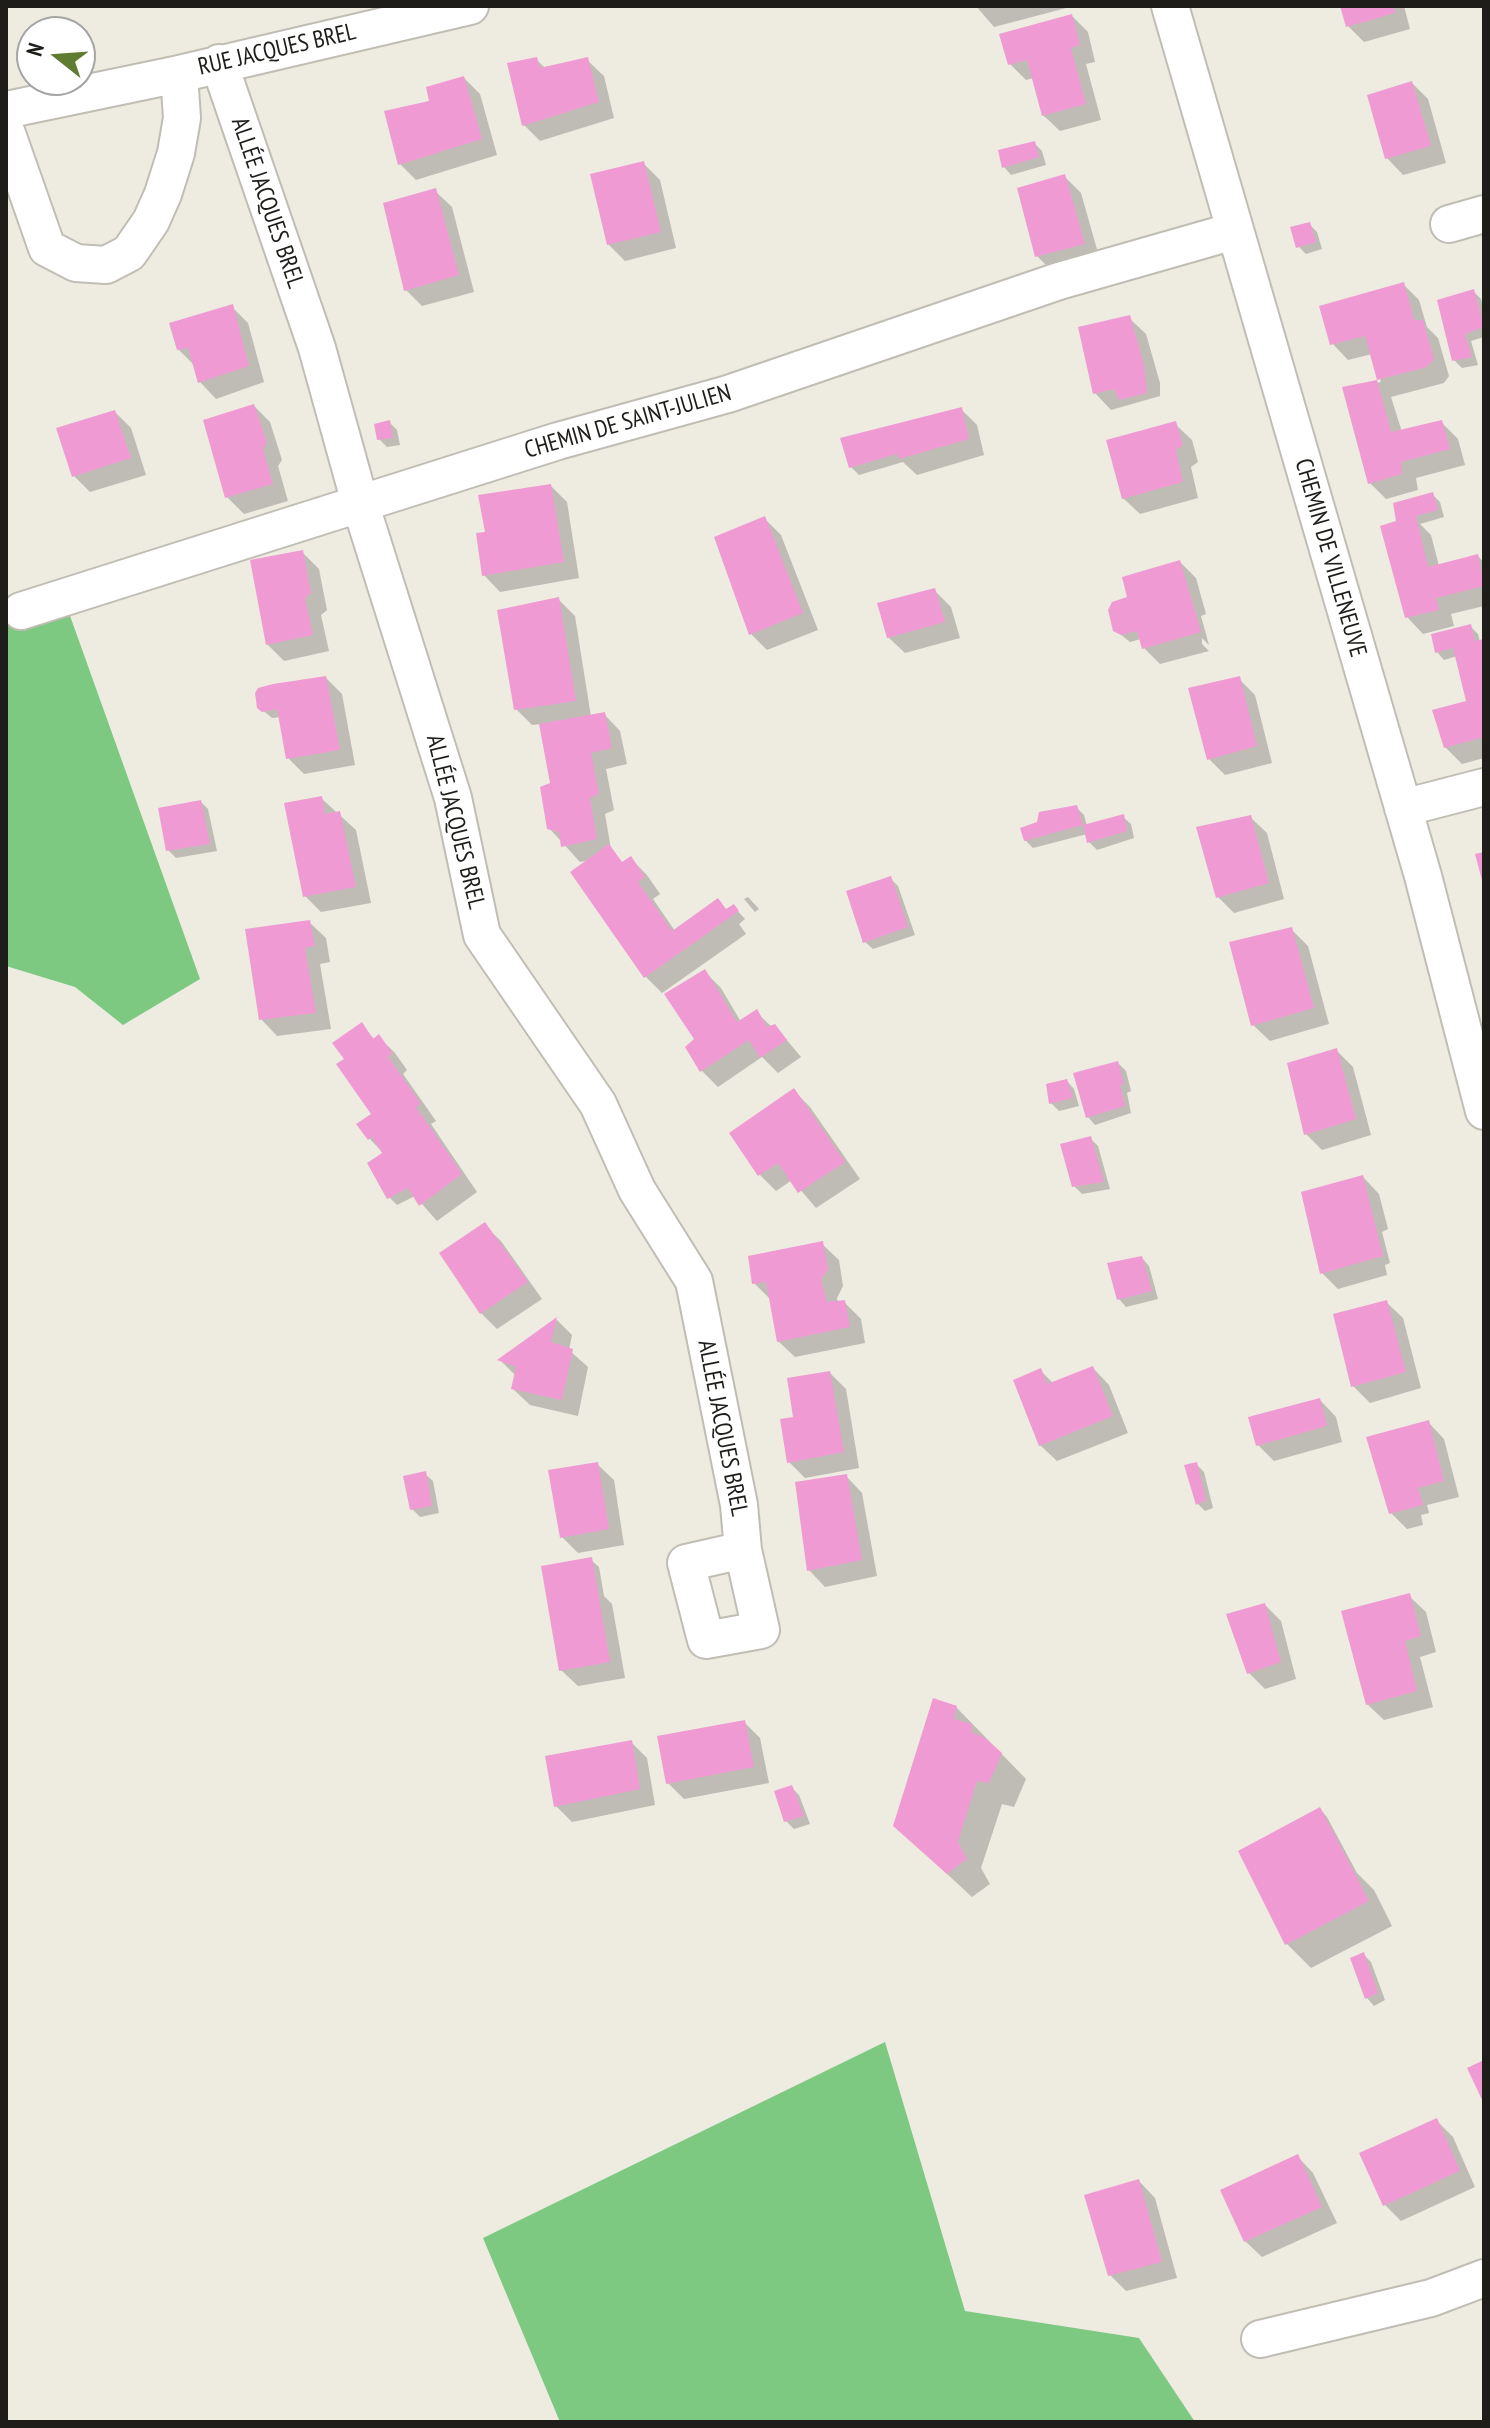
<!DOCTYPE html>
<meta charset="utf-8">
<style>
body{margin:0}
#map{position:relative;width:1490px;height:2428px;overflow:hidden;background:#eeebe1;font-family:"PT Sans Narrow",sans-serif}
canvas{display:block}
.frame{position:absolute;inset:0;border:8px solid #1e1d19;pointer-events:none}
.north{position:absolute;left:16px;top:16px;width:80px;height:80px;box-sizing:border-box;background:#fff;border:2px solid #a5a5a3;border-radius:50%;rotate:287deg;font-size:22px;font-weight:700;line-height:32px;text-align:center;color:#1e1d19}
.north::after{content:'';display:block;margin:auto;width:28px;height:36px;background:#607c30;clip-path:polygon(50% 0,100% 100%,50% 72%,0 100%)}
</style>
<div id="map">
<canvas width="1490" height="2428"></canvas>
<div class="frame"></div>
<div class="north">N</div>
</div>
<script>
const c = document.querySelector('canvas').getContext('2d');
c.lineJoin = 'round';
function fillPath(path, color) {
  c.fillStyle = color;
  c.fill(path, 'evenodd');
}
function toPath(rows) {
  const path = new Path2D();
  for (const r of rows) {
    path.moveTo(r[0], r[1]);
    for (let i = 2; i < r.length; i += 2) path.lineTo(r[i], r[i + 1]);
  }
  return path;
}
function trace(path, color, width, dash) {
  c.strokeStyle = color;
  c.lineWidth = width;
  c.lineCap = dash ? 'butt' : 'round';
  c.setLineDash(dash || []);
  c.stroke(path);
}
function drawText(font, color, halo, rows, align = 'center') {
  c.font = font + ' "PT Sans Narrow",sans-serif';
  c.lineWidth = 6;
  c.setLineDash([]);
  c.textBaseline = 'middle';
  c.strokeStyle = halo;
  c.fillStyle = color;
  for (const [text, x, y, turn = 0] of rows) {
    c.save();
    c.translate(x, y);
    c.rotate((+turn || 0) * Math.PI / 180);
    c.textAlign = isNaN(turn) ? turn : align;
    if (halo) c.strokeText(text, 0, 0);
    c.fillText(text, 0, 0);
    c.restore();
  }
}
const forest = toPath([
 [64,599,200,979,123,1025,75,987,6,966,6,616],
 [885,2042,965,2311,1139,2338,1195,2422,560,2422,483,2238]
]);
const shadow = toPath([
 [976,6,1074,6,994,27],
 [1342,6,1404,6,1410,29,1364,42,1348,26],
 [1072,16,1088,32,1095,62,1086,64,1101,120,1060,131,1043,115,1034,78,1026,80,1010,64],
 [536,59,544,67,587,60,604,76,614,118,540,141,524,125],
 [464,78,480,94,497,155,416,180,400,164,431,102],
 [1412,83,1428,99,1446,163,1403,175,1387,158],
 [1034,143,1042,151,1046,165,1011,175,1004,167],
 [644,164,660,180,676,248,625,261,608,244],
 [1065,177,1081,193,1100,260,1053,272,1037,256],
 [435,191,452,207,474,292,422,306,406,290],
 [1309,224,1317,232,1322,249,1306,254,1298,246],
 [1403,284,1419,300,1427,327,1438,338,1449,376,1444,383,1391,397,1402,432,1441,422,1458,439,1465,465,1416,478,1418,490,1386,499,1370,483,1345,388,1381,382,1372,354,1348,360,1332,343],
 [1473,291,1481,299,1484,311,1484,337,1471,341,1478,365,1462,368,1454,360],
 [232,307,248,323,264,382,216,399,200,382,195,366,178,349],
 [1129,318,1146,334,1160,383,1160,396,1111,410,1095,393],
 [254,406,270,422,282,460,278,466,288,501,244,514,227,497],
 [961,409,977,425,984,455,917,475,903,462,859,475,851,467,843,439],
 [115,412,131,428,146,475,90,492,74,476],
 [389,422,397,430,400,445,387,447,379,439],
 [1175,424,1192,440,1198,462,1191,467,1198,498,1140,514,1123,498],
 [551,486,567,502,579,578,500,592,484,575,487,534],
 [1433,495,1440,502,1444,517,1420,524,1431,535,1439,566,1478,556,1484,563,1484,606,1451,614,1454,626,1423,634,1407,617,1400,523],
 [764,518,781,535,818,630,767,650,751,634],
 [302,552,319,569,327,610,321,615,329,651,284,661,267,644],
 [1180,562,1196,578,1206,614,1201,616,1209,645,1202,638,1202,644,1209,651,1160,664,1144,648,1141,639,1130,642,1115,630,1127,599],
 [935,591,951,607,960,638,905,653,888,637],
 [559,600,575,616,591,717,604,714,620,731,627,764,606,769,614,810,605,814,611,849,623,864,631,859,647,875,660,894,653,899,675,931,734,907,745,919,739,924,746,934,662,993,646,977,590,860,580,862,549,828,552,784,541,724,532,725,516,709],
 [1471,627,1478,634,1480,642,1484,641,1484,758,1462,764,1445,747,1468,702,1457,656,1444,660,1437,652],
 [326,678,342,694,355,765,304,774,288,758,281,717,272,718,259,707],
 [1239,679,1255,695,1272,763,1225,775,1209,759],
 [321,798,356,830,371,903,321,912,305,896],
 [201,802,208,809,217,851,176,858,168,850],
 [1076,807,1084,815,1087,826,1123,817,1131,824,1134,838,1097,850,1089,842,1087,834,1033,848,1025,840],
 [1250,817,1267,833,1284,899,1234,913,1218,897],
 [890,878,898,886,915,935,873,949,865,942],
 [748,897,759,909,755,912,744,899],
 [309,922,326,938,330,962,320,964,331,1029,277,1036,261,1019],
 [1291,929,1308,946,1329,1024,1270,1041,1253,1025],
 [705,972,721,988,741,1022,756,1012,772,1027,775,1026,801,1057,778,1073,762,1057,718,1087,702,1071,688,1047,696,1039],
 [362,1025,375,1040,379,1037,395,1053,407,1070,403,1074,436,1121,431,1124,477,1192,437,1221,415,1196,397,1205,389,1197,384,1154,370,1139,373,1115,346,1059],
 [1337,1051,1353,1067,1371,1135,1322,1150,1306,1134],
 [1118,1063,1126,1071,1131,1091,1127,1093,1131,1113,1095,1125,1088,1117],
 [1067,1081,1074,1089,1079,1106,1059,1111,1051,1103],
 [794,1091,810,1107,860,1179,816,1208,792,1180,776,1191,760,1175,732,1133],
 [1090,1138,1098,1146,1110,1189,1082,1194,1074,1186],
 [1363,1177,1379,1194,1388,1229,1382,1232,1390,1263,1385,1265,1387,1275,1338,1289,1322,1273],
 [484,1225,501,1241,542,1299,497,1329,481,1313,441,1254],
 [822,1244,839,1260,843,1286,837,1298,838,1303,844,1302,861,1319,865,1343,795,1357,778,1341,771,1300,754,1283],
 [1142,1258,1149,1266,1158,1299,1126,1307,1119,1299],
 [1386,1302,1403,1318,1421,1388,1370,1403,1353,1386],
 [557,1320,572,1335,569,1350,588,1367,578,1416,530,1405,513,1389,516,1376,500,1360],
 [1093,1368,1109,1385,1128,1433,1057,1461,1040,1445,1041,1371,1053,1383],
 [830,1373,846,1389,859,1468,805,1478,789,1462,795,1419],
 [1320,1400,1336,1417,1342,1442,1274,1461,1258,1445],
 [1428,1422,1444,1439,1459,1497,1427,1505,1429,1513,1421,1515,1423,1525,1407,1529,1391,1513],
 [597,1464,614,1480,624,1545,578,1553,562,1537],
 [1196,1464,1204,1472,1213,1508,1205,1511,1198,1504],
 [425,1474,433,1481,439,1513,420,1517,412,1509],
 [846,1476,862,1493,877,1576,825,1587,809,1570],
 [591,1560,599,1567,604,1596,612,1604,625,1678,578,1686,561,1670],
 [1409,1596,1426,1612,1436,1652,1420,1657,1433,1707,1384,1720,1367,1704],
 [1265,1605,1281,1621,1296,1679,1265,1689,1249,1673],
 [956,1707,1026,1779,1014,1807,1002,1804,981,1868,990,1884,972,1897,895,1826],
 [744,1722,760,1738,769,1783,684,1799,668,1783],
 [631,1742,647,1758,655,1805,572,1822,556,1806],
 [791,1787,799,1795,810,1824,794,1829,786,1821],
 [1320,1809,1327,1817,1357,1873,1374,1890,1392,1926,1311,1968,1286,1943],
 [1363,1954,1371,1962,1385,2000,1374,2006,1367,1998],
 [1436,2120,1453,2137,1475,2187,1401,2221,1385,2205],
 [1297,2156,1313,2173,1337,2223,1262,2257,1245,2241],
 [1139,2181,1155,2198,1177,2278,1126,2291,1110,2275]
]);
const building = toPath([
 [1340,6,1393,6,1395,13,1346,27],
 [1072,14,1080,45,1071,48,1086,104,1042,116,1027,60,1008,65,999,34],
 [537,57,540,68,588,57,599,102,522,126,507,63],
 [464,76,482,139,398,165,384,111,429,101,426,87],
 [1412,81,1431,146,1385,159,1367,95],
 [1035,141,1039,157,1002,168,998,150],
 [644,161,661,232,607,245,590,174],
 [1065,174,1085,244,1035,257,1017,188],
 [436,188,459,275,404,291,383,203],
 [1310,222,1316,242,1296,248,1290,227],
 [1404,282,1414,320,1423,320,1434,359,1427,367,1377,380,1365,336,1330,345,1319,306],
 [1474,289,1484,327,1465,334,1472,357,1452,361,1437,300],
 [233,304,249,366,198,383,188,348,177,350,169,323],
 [1130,315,1144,365,1147,393,1119,400,1114,389,1093,394,1078,327],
 [1377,380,1391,432,1442,420,1450,449,1401,462,1402,474,1368,484,1342,387],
 [254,404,267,443,263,449,273,484,225,498,203,420],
 [962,407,969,439,899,459,897,454,849,468,840,438],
 [115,410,131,458,72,477,56,428],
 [390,420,393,438,377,440,374,424],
 [1176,421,1183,445,1176,450,1183,482,1122,499,1106,440],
 [551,484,564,562,482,576,476,533,485,532,478,495],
 [1433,492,1438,510,1416,516,1428,567,1478,554,1484,586,1436,598,1439,610,1405,618,1380,526,1396,521,1393,503],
 [765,516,803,613,749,635,714,537],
 [303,550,311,593,305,598,313,635,266,645,250,560],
 [1180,560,1201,632,1142,649,1137,631,1121,635,1113,631,1108,610,1112,602,1127,597,1122,577],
 [935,588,945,622,887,638,877,603],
 [559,597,576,701,514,710,497,610],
 [1471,624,1475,641,1484,639,1484,737,1444,748,1432,710,1466,701,1453,648,1435,653,1431,634],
 [326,676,340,750,286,759,277,709,262,712,257,708,255,693,258,688,273,684],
 [1240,676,1257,746,1207,760,1188,688],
 [605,712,612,748,591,753,599,794,590,798,597,839,561,847,559,832,547,829,540,787,550,783,539,724],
 [322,796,325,814,340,811,356,887,303,897,284,803],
 [201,800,210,844,166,851,158,808],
 [1077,805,1083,825,1024,841,1020,828,1037,822,1039,812],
 [1124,814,1127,831,1087,843,1083,825],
 [1251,815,1269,883,1216,898,1196,827],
 [609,844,622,862,631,856,645,877,638,882,672,931,718,898,726,909,734,904,739,911,644,978,570,872],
 [1484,852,1484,884,1483,884,1475,854],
 [891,876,908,927,863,943,846,891],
 [310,920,315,946,305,948,316,1013,259,1020,245,929],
 [1292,927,1314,1008,1251,1026,1229,942],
 [705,969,737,1022,757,1009,767,1027,775,1024,787,1040,760,1058,749,1040,700,1072,685,1047,694,1039,664,994],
 [362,1022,373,1039,379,1034,392,1053,388,1057,421,1104,416,1107,462,1174,419,1206,408,1188,387,1199,367,1163,382,1153,372,1137,368,1140,356,1124,371,1114,336,1064,344,1059,332,1043],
 [1337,1048,1356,1119,1304,1135,1287,1063],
 [1118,1061,1124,1084,1120,1085,1125,1106,1086,1118,1073,1073],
 [1067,1079,1073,1098,1049,1104,1046,1084],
 [794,1088,845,1162,798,1193,778,1163,758,1176,729,1133],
 [1091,1136,1104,1182,1072,1187,1060,1144],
 [1363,1175,1383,1256,1320,1274,1301,1192],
 [485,1222,528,1282,480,1314,439,1253],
 [823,1241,828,1269,821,1280,827,1302,845,1300,850,1327,777,1342,766,1282,752,1284,748,1256],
 [1142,1256,1152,1291,1117,1300,1107,1263],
 [1387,1300,1406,1372,1351,1387,1333,1314],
 [557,1317,551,1342,573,1349,562,1400,511,1389,516,1367,497,1360],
 [1093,1366,1113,1416,1039,1446,1013,1380,1041,1368,1047,1384],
 [830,1371,844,1452,787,1463,780,1419,793,1417,787,1378],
 [1320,1398,1327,1426,1256,1446,1248,1417],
 [1429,1420,1444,1481,1418,1488,1423,1505,1389,1514,1366,1437],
 [598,1462,609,1529,560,1538,548,1470],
 [1197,1462,1206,1500,1196,1505,1184,1465],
 [426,1471,432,1506,410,1510,403,1476],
 [847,1474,862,1560,807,1571,795,1482],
 [592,1557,610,1662,559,1671,541,1566],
 [1410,1593,1421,1636,1405,1641,1417,1691,1366,1705,1341,1611],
 [1265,1603,1281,1662,1247,1674,1226,1614],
 [933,1698,957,1706,954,1719,972,1724,971,1732,985,1738,1002,1753,989,1783,977,1781,958,1842,967,1859,947,1874,893,1826],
 [745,1720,754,1767,666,1784,657,1736],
 [632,1740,640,1789,554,1807,545,1756],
 [792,1785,804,1816,784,1822,774,1791],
 [1320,1807,1369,1901,1285,1945,1238,1851],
 [1364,1952,1378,1993,1365,1999,1350,1958],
 [1484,2060,1484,2104,1467,2068],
 [1437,2118,1460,2171,1383,2206,1359,2153],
 [1298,2154,1322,2207,1244,2242,1220,2190],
 [1139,2179,1162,2262,1108,2276,1084,2195]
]);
const minor = toPath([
 [1170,6,1423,876,1484,1111],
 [219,63,317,348,360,503,453,798,482,935,598,1104,637,1190,694,1281,739,1505,743,1550,686,1563,706,1640,761,1630,743,1550],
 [6,110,179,74,470,6],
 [6,131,47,248,76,263,106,265,129,253,151,221,163,194,176,153,182,118,179,74],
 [1449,224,1484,214],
 [21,611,558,441,728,394,1059,281,1234,231],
 [1403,808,1484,787],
 [1260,2339,1431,2298,1484,2278]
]);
const streetNames = [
 ["RUE JACQUES BREL",277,50,-13],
 ["ALLÉE JACQUES BREL",267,203,71],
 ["CHEMIN DE SAINT-JULIEN",628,422,-16],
 ["CHEMIN DE VILLENEUVE",1330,558,74],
 ["ALLÉE JACQUES BREL",455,822,76],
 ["ALLÉE JACQUES BREL",722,1428,79]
];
fillPath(forest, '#7dc982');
fillPath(shadow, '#0003');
fillPath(building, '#f09ad4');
trace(minor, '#c0beb4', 40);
trace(minor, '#fff', 36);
drawText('24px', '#1e1d19', '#fff', streetNames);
</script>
